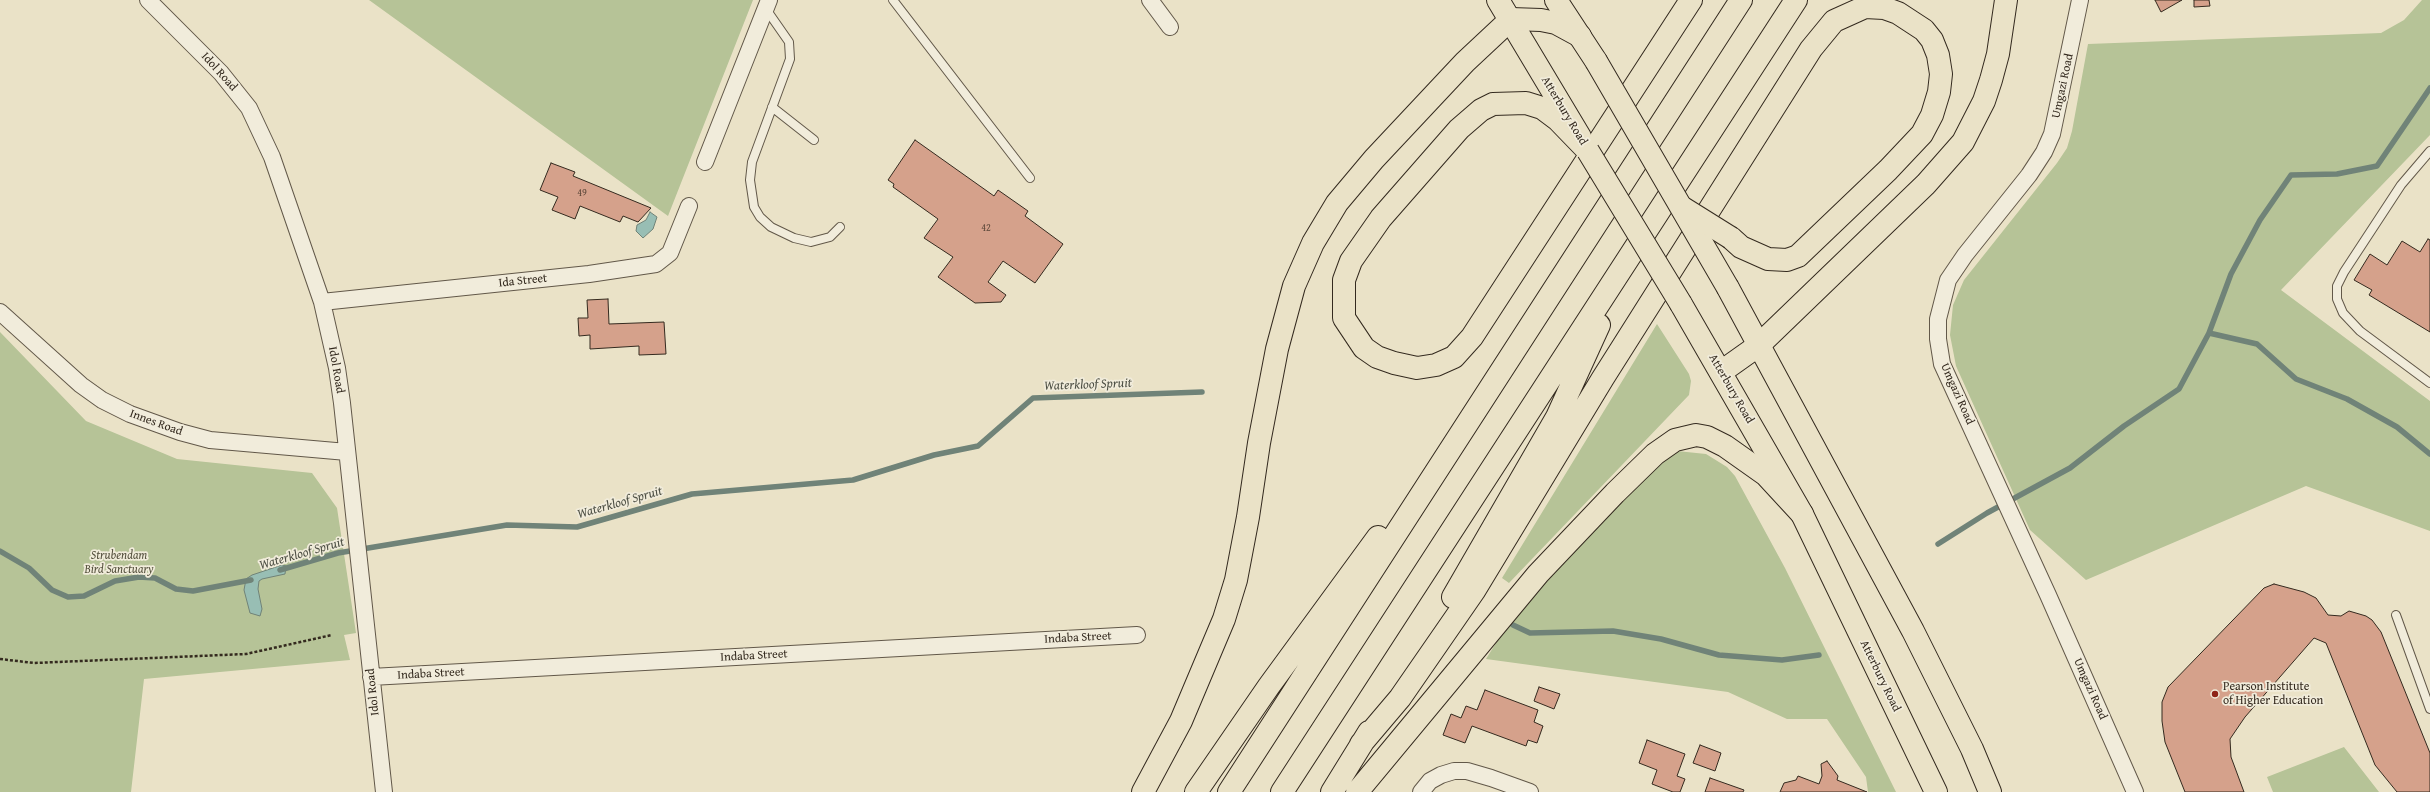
<!DOCTYPE html>
<style>
body{margin:0}
canvas{display:block;background:#eae2c7}
</style>
<canvas width="2430" height="792"></canvas>
<script>
const c = document.querySelector('canvas').getContext('2d');
c.lineJoin = 'round';
function fillPath(path, color) {
  c.fillStyle = color;
  c.fill(path, 'evenodd');
}
function toPath(rows) {
  const path = new Path2D();
  for (const r of rows) {
    path.moveTo(r[0], r[1]);
    for (let i = 2; i < r.length; i += 2) path.lineTo(r[i], r[i + 1]);
  }
  return path;
}
function trace(path, color, width, dash) {
  c.strokeStyle = color;
  c.lineWidth = width;
  c.lineCap = dash ? 'butt' : 'round';
  c.setLineDash(dash || []);
  c.stroke(path);
}
function drawText(font, color, halo, rows, align = 'center') {
  c.font = font + ' "Gentium Book Plus",serif';
  c.lineWidth = 3.5;
  c.setLineDash([]);
  c.textBaseline = 'middle';
  c.strokeStyle = halo;
  c.fillStyle = color;
  for (const [text, x, y, turn = 0] of rows) {
    c.save();
    c.translate(x, y);
    c.rotate((+turn || 0) * Math.PI / 180);
    c.textAlign = isNaN(turn) ? turn : align;
    if (halo) c.strokeText(text, 0, 0);
    c.fillText(text, 0, 0);
    c.restore();
  }
}
const green = toPath([
 [369,0,753,0,668,216],
 [2422,0,2430,0,2430,135,2281,290,2430,401,2430,531,2306,486,2086,580,2030,530,1956,366,1950,335,1953,305,1964,280,2057,163,2067,148,2072,131,2088,44,2381,33,2404,20],
 [1657,324,1689,374,1691,381,1689,395,1509,583,1502,578],
 [0,332,86,421,177,459,312,473,337,508,356,633,344,635,350,660,144,679,131,792,0,792],
 [1677,451,1706,454,1727,467,1735,476,1785,568,1896,792,1868,792,1866,777,1827,719,1787,719,1728,692,1486,659,1511,619,1622,501,1665,459],
 [2344,747,2379,792,2273,792,2267,777]
]);
const water = toPath([
 [650,212,657,217,653,229,643,238,636,231,637,225,646,220,650,212],
 [282,565,286,566,285,574,262,579,259,581,258,589,262,609,260,616,250,613,244,590,246,579,252,575,282,565]
]);
const stream = toPath([
 [2209,333,2231,274,2260,220,2291,175,2337,174,2377,166,2430,88],
 [1938,544,1987,513,2070,468,2124,426,2179,389,2209,333,2257,344,2296,379,2347,399,2397,427,2430,454],
 [0,551,29,568,52,590,68,597,84,596,115,581,139,577,155,578,176,589,193,591,251,580],
 [280,570,338,553,507,525,577,527,692,494,853,480,934,455,978,446,1033,398,1202,392],
 [1513,625,1530,633,1613,631,1661,639,1719,655,1782,660,1819,655]
]);
const building = toPath([
 [2155,0,2182,0,2161,12,2155,0],
 [2194,0,2209,0,2210,6,2194,7,2194,0],
 [915,140,994,196,998,190,1028,211,1025,216,1063,244,1035,283,1003,261,988,282,1006,295,1001,302,975,303,938,277,953,257,924,238,938,219,893,187,894,184,888,180,915,140],
 [551,163,575,172,573,176,651,208,638,222,623,216,620,222,580,206,575,219,552,210,558,197,540,190,551,163],
 [2428,239,2430,240,2430,332,2369,295,2372,290,2354,280,2370,254,2387,265,2402,241,2420,252,2428,239],
 [608,299,609,324,664,322,666,354,639,355,639,346,590,349,590,335,579,336,578,318,588,318,587,300,608,299],
 [2274,584,2304,592,2316,598,2328,615,2341,616,2349,611,2366,616,2372,620,2381,632,2430,753,2430,792,2397,792,2375,765,2326,643,2314,638,2245,717,2230,739,2231,757,2244,792,2185,792,2165,742,2162,721,2162,702,2168,687,2264,588,2274,584],
 [1539,687,1560,694,1554,709,1534,701,1539,687],
 [1485,690,1538,710,1534,722,1543,726,1537,743,1528,740,1526,746,1472,726,1465,743,1443,735,1451,714,1461,718,1466,706,1477,710,1485,690],
 [1647,740,1685,754,1677,776,1685,779,1680,792,1673,792,1652,784,1657,770,1639,763,1647,740],
 [1700,745,1721,753,1715,771,1693,763,1700,745],
 [1827,761,1838,776,1837,780,1867,792,1780,792,1784,783,1796,780,1798,776,1819,784,1822,776,1821,764,1827,761],
 [1710,778,1744,790,1743,792,1705,792,1710,778]
]);
const path = toPath([
 [0,659,34,663,246,654,332,635]
]);
const lane = toPath([
 [893,0,1030,178],
 [766,9,789,42,790,59,752,162,750,180,754,207,760,217,771,227,794,238,811,242,830,237,840,227],
 [772,107,814,140],
 [2430,151,2401,185,2344,272,2337,286,2337,299,2343,313,2360,331,2430,383],
 [2396,615,2430,709]
]);
const street = toPath([
 [148,0,221,73,249,108,272,157,322,302,337,368,342,403,384,792],
 [1150,0,1170,27],
 [2080,0,2052,134,2044,152,2029,175,1965,255,1948,280,1938,319,1938,339,1942,364,2048,595,2135,792],
 [705,162,769,0],
 [322,302,589,274,656,264,670,253,689,206],
 [0,312,81,385,102,400,130,414,180,432,210,440,347,452],
 [371,677,1137,635],
 [1421,792,1430,781,1441,775,1454,771,1467,771,1491,778,1530,792]
]);
const primary = toPath([
 [1498,0,1580,137],
 [1556,0,1596,61],
 [1728,288,1913,631,1972,749,1990,792],
 [1681,304,1802,514,1936,792]
]);
const highway = toPath([
 [1588,151,1558,120,1542,108,1526,103,1493,104,1481,110,1459,129,1381,218,1351,261,1344,280,1344,318,1364,348,1377,357,1394,363,1417,368,1436,365,1454,357,1472,337,1691,0],
 [1721,372,1759,345,1926,184,1963,142,1984,101,1991,80,1998,54,2006,0],
 [1453,597,1557,417,1599,325],
 [1361,744,1400,698,1474,591,1603,378,1811,49,1834,21,1865,7,1884,8,1898,13,1924,30,1932,40,1938,55,1941,74,1939,92,1932,115,1922,134,1888,170,1798,256,1787,260,1768,259,1741,247,1731,238],
 [1143,792,1181,721,1224,619,1236,580,1248,517,1259,443,1277,349,1294,286,1313,243,1337,203,1374,159,1465,62,1511,19,1541,20,1556,23,1580,36],
 [1196,792,1269,686,1378,537],
 [1229,792,1741,0],
 [1282,792,1796,0],
 [1332,792,1369,732],
 [1357,792,1538,574,1615,493,1655,454,1675,440,1696,435,1707,437,1725,446,1766,475,1802,514]
]);
const primaryBridge = toPath([
 [1596,61,1728,288],
 [1588,151,1681,304]
]);
const highwayBridge = toPath([
 [1683,208,1731,238]
]);
const markers = [
 [2215,694,4,"#8f2418"]
];
const numberNames = [
 ["49",582,193],
 ["42",986,228]
];
const streetNames = [
 ["Idol Road",219,72,48],
 ["Umgazi Road",2063,86,-78],
 ["Atterbury Road",1564,111,59],
 ["Ida Street",523,281,-6],
 ["Idol Road",336,370,80],
 ["Atterbury Road",1731,389,60],
 ["Umgazi Road",1957,394,66],
 ["Innes Road",156,423,20],
 ["Indaba Street",1078,638,-3],
 ["Indaba Street",754,656,-3],
 ["Indaba Street",431,674,-3],
 ["Atterbury Road",1880,676,64],
 ["Umgazi Road",2090,689,66],
 ["Idol Road",373,692,-96]
];
const parkNames = [
 ["Strubendam",119,556],
 ["Bird Sanctuary",119,570]
];
const poiNames = [
 ["Pearson Institute",2223,687],
 ["of Higher Education",2223,701]
];
const waterNames = [
 ["Waterkloof Spruit",1088,385,-2],
 ["Waterkloof Spruit",620,503,-16],
 ["Waterkloof Spruit",302,554,-16]
];
fillPath(green, '#b6c397');
fillPath(water, '#98beb4');
trace(water, '#708378', 1);
trace(stream, '#708378', 5.5);
fillPath(building, '#d5a18b');
trace(building, '#342a1f', 1);
trace(lane, '#625849', 10);
trace(street, '#625849', 18);
trace(primary, '#342a1f', 24);
trace(highway, '#342a1f', 24);
trace(path, '#342a1f', 2.5, [3, 2]);
trace(lane, '#f1ecdb', 8);
trace(street, '#f1ecdb', 16);
trace(primary, '#eae2c7', 22);
trace(highway, '#eae2c7', 22);
trace(primaryBridge, '#342a1f', 24, []);
trace(highwayBridge, '#342a1f', 24, []);
trace(primaryBridge, '#eae2c7', 22);
trace(highwayBridge, '#eae2c7', 22);
for (const [x, y, r, color] of markers) {
  const dot = new Path2D();
  dot.arc(x, y, r, 0, 2 * Math.PI);
  c.fillStyle = color;
  c.fill(dot);
  trace(dot, '#f1ecdb', 1.5);
}
drawText('10px', '#5c483a', null, numberNames);
drawText('12px', '#342a1f', '#f1ecdb', streetNames);
drawText('italic 12px', '#54503d', '#f1ecdb', parkNames);
drawText('12px', '#342a1f', '#f1ecdb', poiNames, 'left');
drawText('italic 13px', '#4d4f44', '#f1ecdb', waterNames);
</script>
